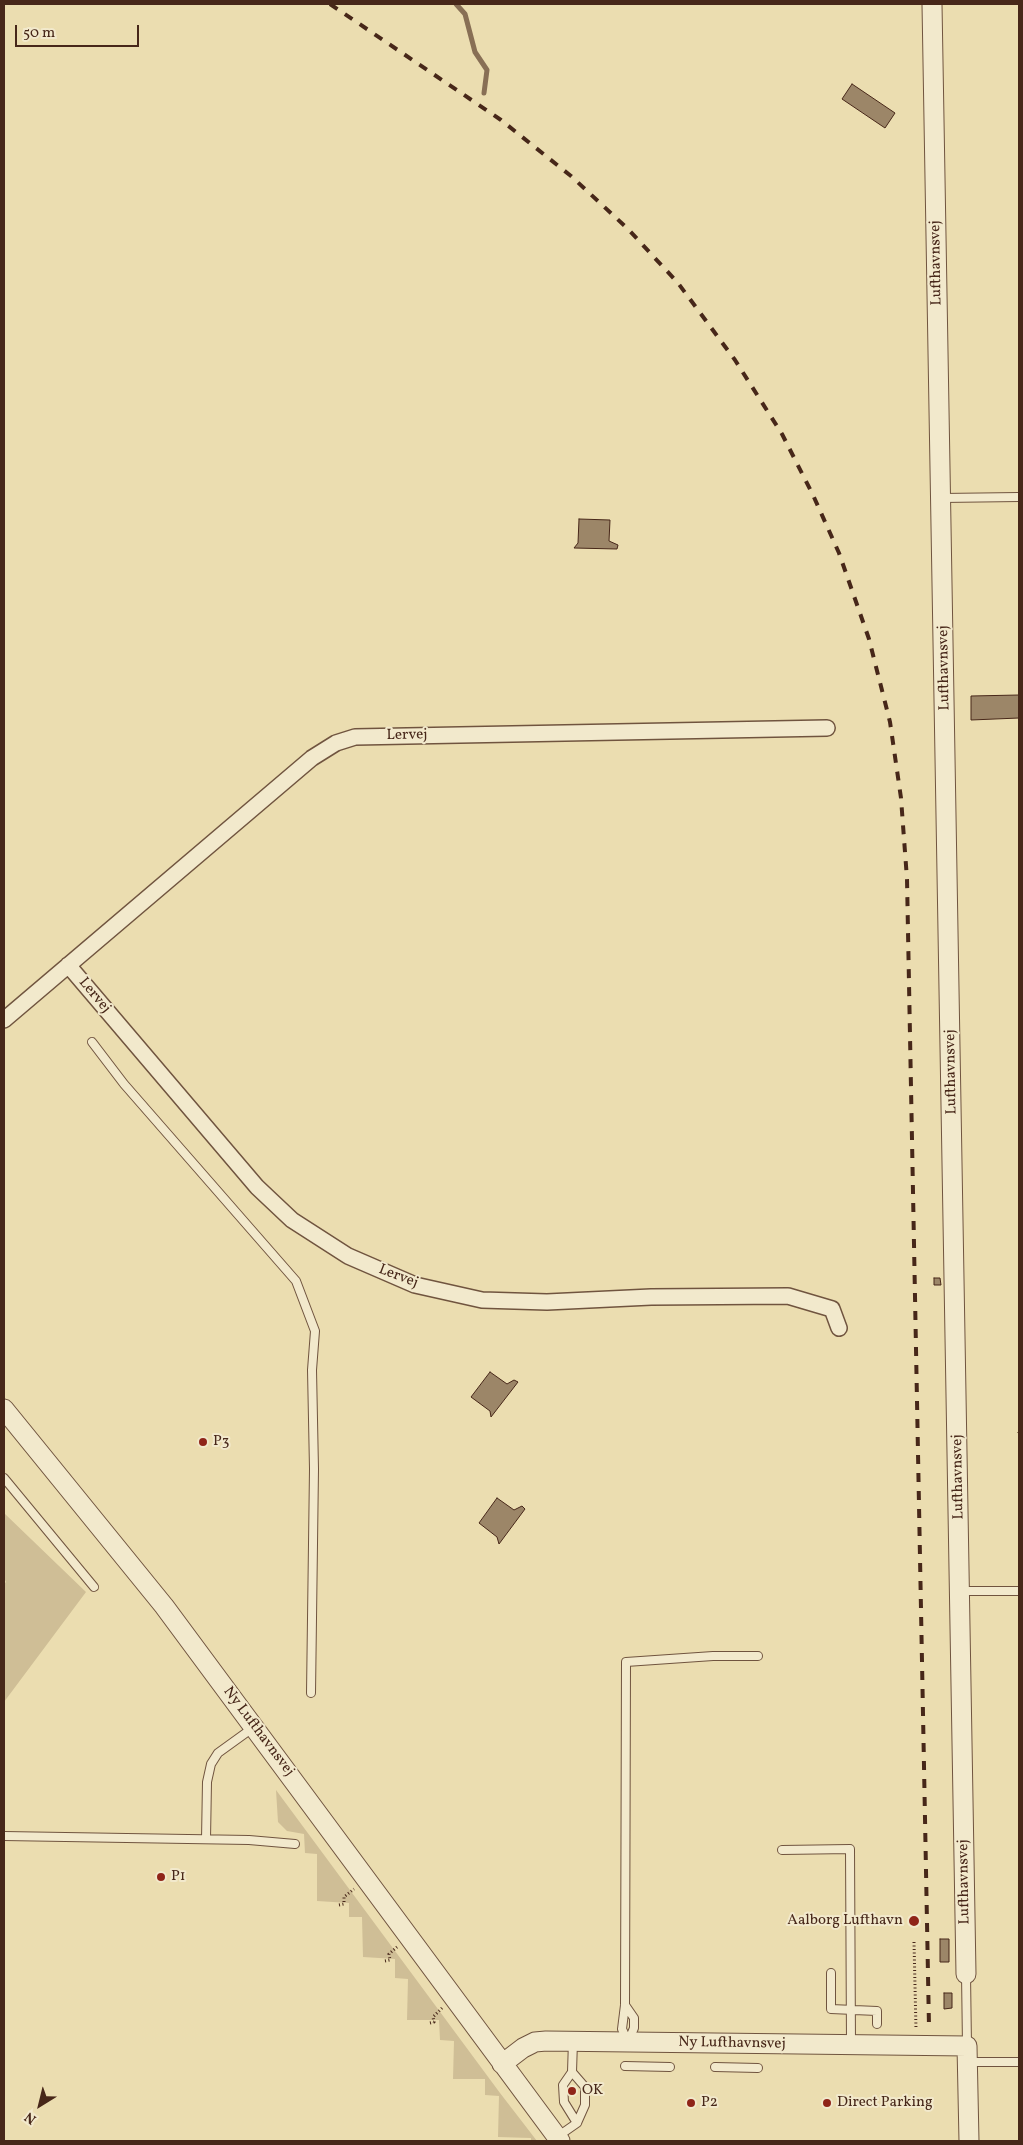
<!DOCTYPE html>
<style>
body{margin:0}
#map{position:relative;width:1023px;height:2145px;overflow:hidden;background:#ebddb0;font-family:Vollkorn,serif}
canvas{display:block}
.frame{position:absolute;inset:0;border:5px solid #472719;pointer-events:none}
.north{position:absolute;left:15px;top:2080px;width:50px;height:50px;-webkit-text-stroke:4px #f2e9cc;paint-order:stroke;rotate:216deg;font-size:14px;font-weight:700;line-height:20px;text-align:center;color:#472719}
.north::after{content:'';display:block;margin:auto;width:18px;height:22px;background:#472719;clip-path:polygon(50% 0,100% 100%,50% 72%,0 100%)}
.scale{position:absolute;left:15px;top:25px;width:124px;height:22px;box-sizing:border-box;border:2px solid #472719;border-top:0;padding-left:6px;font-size:15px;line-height:18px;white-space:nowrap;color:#472719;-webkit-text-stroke:4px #f2e9cc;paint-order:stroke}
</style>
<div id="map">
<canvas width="1023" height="2145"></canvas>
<div class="frame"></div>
<div class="north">N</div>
<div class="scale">50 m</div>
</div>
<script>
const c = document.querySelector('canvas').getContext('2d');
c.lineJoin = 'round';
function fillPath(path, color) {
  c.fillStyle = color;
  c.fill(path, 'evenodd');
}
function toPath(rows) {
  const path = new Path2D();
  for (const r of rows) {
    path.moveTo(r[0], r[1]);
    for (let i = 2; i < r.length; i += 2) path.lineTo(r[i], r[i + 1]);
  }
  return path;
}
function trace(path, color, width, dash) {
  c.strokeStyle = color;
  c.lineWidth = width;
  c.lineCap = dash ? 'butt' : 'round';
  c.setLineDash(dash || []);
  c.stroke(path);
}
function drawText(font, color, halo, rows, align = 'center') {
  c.font = font + ' Vollkorn,serif';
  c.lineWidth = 4;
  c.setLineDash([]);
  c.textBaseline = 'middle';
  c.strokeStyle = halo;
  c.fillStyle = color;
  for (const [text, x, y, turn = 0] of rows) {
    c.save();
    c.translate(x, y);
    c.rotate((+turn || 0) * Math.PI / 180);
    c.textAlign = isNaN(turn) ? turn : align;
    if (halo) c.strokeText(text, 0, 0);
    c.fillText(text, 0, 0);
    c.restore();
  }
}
const green = toPath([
 [4,1513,86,1592,4,1702,4,1584,6,1582,4,1578],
 [276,1790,500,2093,537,2141,531,2141,531,2138,498,2137,499,2096,485,2095,485,2079,453,2079,454,2041,440,2040,439,2020,407,2020,408,1979,395,1978,395,1959,363,1957,362,1917,349,1917,349,1903,317,1901,317,1854,305,1853,304,1834,287,1831,278,1822]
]);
const stream = toPath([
 [456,4,465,14,475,52,487,70,484,93]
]);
const building = toPath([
 [852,84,895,113,885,128,842,99,852,84],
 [579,519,610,520,609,541,618,545,617,549,574,548,578,543,579,519],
 [1019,695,1019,718,971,720,971,696,1019,695],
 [934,1278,940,1278,941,1285,934,1285,934,1278],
 [490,1372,507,1384,514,1380,518,1382,491,1417,490,1411,471,1397,490,1372],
 [497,1498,514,1510,522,1506,525,1509,499,1544,497,1537,479,1523,497,1498],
 [940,1939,949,1939,949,1962,940,1962,940,1939],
 [944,1993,952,1993,952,2008,944,2009,944,1993]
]);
const path = toPath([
 [1019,1432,1019,1434],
 [339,1905,344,1904,344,1897,354,1889],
 [914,1942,916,2029],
 [385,1961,390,1960,389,1954,397,1947],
 [430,2023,434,2022,433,2017,442,2008]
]);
const service = toPath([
 [942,498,1019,497],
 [92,1042,124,1084,296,1281,315,1331,312,1370,314,1469,311,1693],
 [4,1478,94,1587],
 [960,1591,1019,1591],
 [4,1836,249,1840,295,1844],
 [206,1839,207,1782,211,1764,218,1753,254,1727],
 [782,1850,850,1849,851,2043],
 [831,1973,831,2009,877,2011,877,2024],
 [966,1974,967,2046],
 [625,2005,634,2018,634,2028,628,2042],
 [627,2040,622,2029,625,2005,626,1662,713,1656,758,1656],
 [573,2041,572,2072,563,2085,564,2102,577,2123],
 [968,2062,1019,2062],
 [625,2066,670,2067],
 [715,2067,758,2068],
 [557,2137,577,2123,585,2105,585,2087,572,2072]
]);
const minor = toPath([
 [68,965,257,1187,292,1220,348,1256,415,1285,482,1300,547,1302,651,1297,788,1296,832,1309,839,1328],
 [4,1020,312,758,336,743,355,737,827,728]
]);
const tertiary = toPath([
 [932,4,966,1974],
 [4,1409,164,1606,560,2141],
 [502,2064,523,2048,535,2042,546,2041,967,2046,969,2141]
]);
const rail = toPath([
 [330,4,501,120,571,176,628,229,678,283,735,360,782,434,813,495,839,553,869,639,890,722,901,798,907,879,929,2027]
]);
const markers = [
 [203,1442,5,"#8f2418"],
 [161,1877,5,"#8f2418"],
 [914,1921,6,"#8f2418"],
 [572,2091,5,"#8f2418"],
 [691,2103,5,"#8f2418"],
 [827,2103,5,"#8f2418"]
];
const streetNames = [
 ["Lufthavnsvej",937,263,-91],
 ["Lufthavnsvej",945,668,-91],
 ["Lervej",407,736,-1],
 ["Lervej",94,996,50],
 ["Lufthavnsvej",952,1072,-91],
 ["Lervej",398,1277,21],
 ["Lufthavnsvej",959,1477,-91],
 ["Ny Lufthavnsvej",258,1732,53],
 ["Lufthavnsvej",965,1882,-91],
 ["Ny Lufthavnsvej",732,2044,1]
];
const poiNames = [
 ["P3",213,1442],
 ["P1",171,1877],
 ["Aalborg Lufthavn",903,1921,"right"],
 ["OK",582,2091],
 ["P2",701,2103],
 ["Direct Parking",837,2103]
];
fillPath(green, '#cfbe96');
trace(stream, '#886f55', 5);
fillPath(building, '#9c8668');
trace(building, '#472719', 1);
trace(service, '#70543f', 10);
trace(minor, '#70543f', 18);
trace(tertiary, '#70543f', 21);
trace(path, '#472719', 3, [1, 2.5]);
trace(service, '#f2e9cc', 8);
trace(minor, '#f2e9cc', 15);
trace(tertiary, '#f2e9cc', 19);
trace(rail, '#472719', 4, [9, 9]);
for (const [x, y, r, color] of markers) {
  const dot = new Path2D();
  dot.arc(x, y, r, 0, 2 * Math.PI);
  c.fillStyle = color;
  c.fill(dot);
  trace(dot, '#f2e9cc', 2);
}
drawText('15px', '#472719', '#f2e9cc', streetNames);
drawText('15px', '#472719', '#f2e9cc', poiNames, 'left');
</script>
